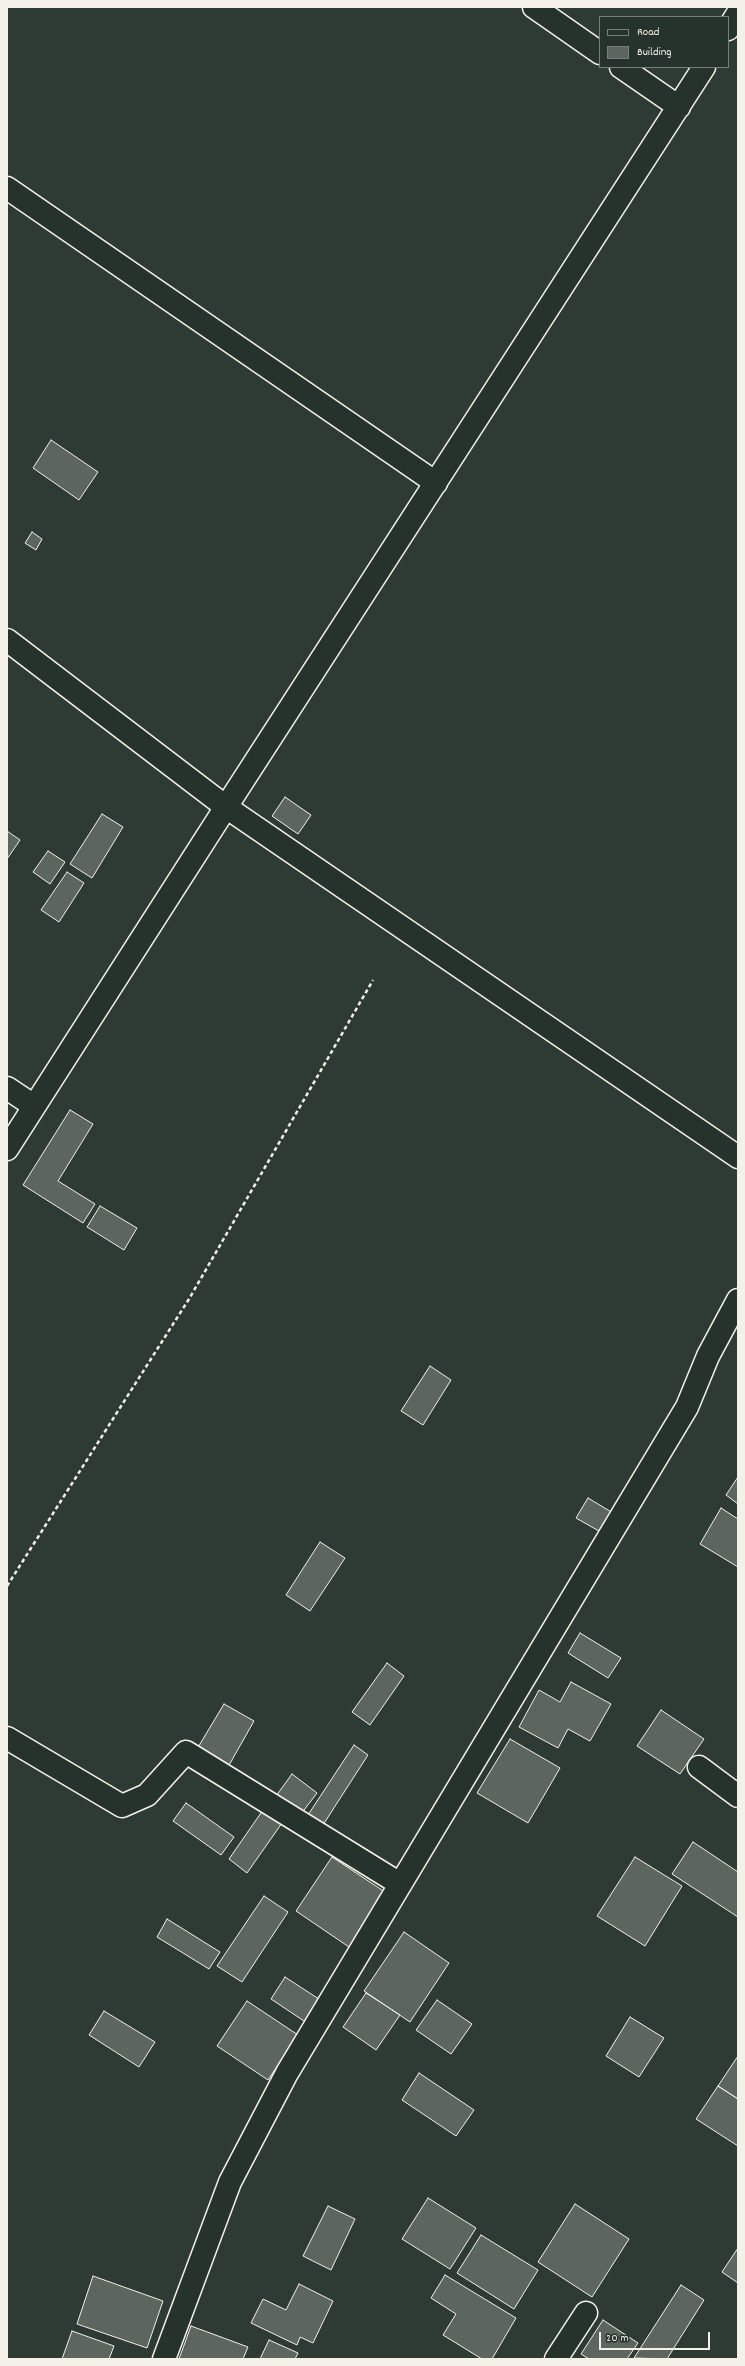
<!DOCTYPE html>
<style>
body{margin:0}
#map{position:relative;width:745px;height:2366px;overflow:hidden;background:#2e3b34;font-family:Dekko,sans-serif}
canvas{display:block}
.frame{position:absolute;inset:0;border:8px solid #f4f1e8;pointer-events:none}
.legend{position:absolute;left:599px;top:16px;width:130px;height:52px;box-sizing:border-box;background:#26332d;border:1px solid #787f78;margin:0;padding:5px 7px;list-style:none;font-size:12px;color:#f4f1e8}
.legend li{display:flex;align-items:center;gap:8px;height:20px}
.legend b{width:20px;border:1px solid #787f78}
.scale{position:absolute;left:599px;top:2332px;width:111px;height:18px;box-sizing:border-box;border:2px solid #f4f1e8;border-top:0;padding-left:5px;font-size:12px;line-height:14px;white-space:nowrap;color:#f4f1e8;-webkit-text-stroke:3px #26332d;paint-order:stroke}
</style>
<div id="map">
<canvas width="745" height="2366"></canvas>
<div class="frame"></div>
<ul class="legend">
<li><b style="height:5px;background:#26332d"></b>Road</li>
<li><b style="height:11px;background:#5c655e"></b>Building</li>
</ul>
<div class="scale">20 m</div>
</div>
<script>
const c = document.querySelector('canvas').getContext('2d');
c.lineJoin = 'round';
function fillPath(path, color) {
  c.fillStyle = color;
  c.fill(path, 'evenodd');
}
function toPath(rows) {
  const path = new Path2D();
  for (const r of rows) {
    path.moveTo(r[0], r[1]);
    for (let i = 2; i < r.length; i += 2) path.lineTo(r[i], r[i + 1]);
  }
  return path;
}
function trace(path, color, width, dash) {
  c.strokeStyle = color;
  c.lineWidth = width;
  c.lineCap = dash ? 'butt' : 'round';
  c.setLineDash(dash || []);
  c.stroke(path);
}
const building = toPath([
 [51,440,98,472,79,500,33,468,51,440],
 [32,532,42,539,36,550,25,543,32,532],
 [285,797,311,815,298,834,272,816,285,797],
 [102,814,123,827,92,878,70,864,102,814],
 [7,831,20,840,7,859,7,831],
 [48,851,65,862,50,884,33,872,48,851],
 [67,872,84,883,59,922,41,910,67,872],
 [70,1110,93,1124,58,1181,95,1204,83,1223,23,1185,70,1110],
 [100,1206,137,1228,124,1250,87,1227,100,1206],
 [430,1366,451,1380,423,1425,401,1411,430,1366],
 [738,1477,738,1504,726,1495,738,1477],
 [588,1498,618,1516,606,1535,576,1518,588,1498],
 [721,1508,738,1519,738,1567,700,1544,721,1508],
 [320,1542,345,1558,310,1611,286,1595,320,1542],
 [580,1633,621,1658,608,1678,568,1653,580,1633],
 [387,1663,404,1676,370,1725,352,1712,387,1663],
 [571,1682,611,1704,590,1741,568,1729,558,1748,519,1727,539,1690,560,1702,571,1682],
 [224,1704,254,1721,228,1767,197,1749,224,1704],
 [661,1710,704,1739,680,1774,637,1746,661,1710],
 [510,1739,560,1768,528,1823,477,1793,510,1739],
 [354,1745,368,1755,321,1828,306,1818,354,1745],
 [292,1774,317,1793,301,1814,276,1796,292,1774],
 [186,1803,234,1837,221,1855,173,1821,186,1803],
 [263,1810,282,1823,247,1873,229,1859,263,1810],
 [693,1842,738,1872,738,1917,672,1874,693,1842],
 [332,1857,385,1892,349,1947,296,1911,332,1857],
 [635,1857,682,1886,645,1946,597,1916,635,1857],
 [264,1896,288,1912,242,1982,217,1966,264,1896],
 [167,1919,220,1952,209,1969,157,1937,167,1919],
 [404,1932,449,1963,410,2022,364,1991,404,1932],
 [285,1977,322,2001,307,2023,271,1999,285,1977],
 [366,1993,400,2015,376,2050,343,2027,366,1993],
 [437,2000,472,2024,451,2054,416,2030,437,2000],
 [247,2001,298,2035,268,2080,217,2046,247,2001],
 [104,2011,155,2042,139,2067,89,2035,104,2011],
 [630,2017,664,2038,639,2077,606,2056,630,2017],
 [738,2056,738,2099,718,2086,738,2056],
 [419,2073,474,2110,456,2136,402,2100,419,2073],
 [718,2086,738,2099,738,2146,696,2119,718,2086],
 [428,2198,476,2228,450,2269,402,2239,428,2198],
 [575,2204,629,2239,592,2297,538,2262,575,2204],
 [328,2206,355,2219,331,2270,303,2256,328,2206],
 [481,2235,538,2270,514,2309,457,2273,481,2235],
 [738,2248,738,2283,722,2272,738,2248],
 [445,2275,516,2318,492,2359,482,2359,443,2335,456,2314,431,2298,445,2275],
 [93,2276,163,2301,147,2348,77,2324,93,2276],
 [299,2284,333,2301,313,2343,300,2337,297,2345,251,2323,263,2299,286,2310,299,2284],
 [681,2285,704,2300,667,2359,634,2358,681,2285],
 [603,2320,638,2343,627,2359,589,2359,581,2354,603,2320],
 [191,2326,248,2347,243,2359,179,2359,191,2326],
 [72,2331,114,2346,109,2359,62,2359,72,2331],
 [269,2340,298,2353,295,2359,260,2359,269,2340]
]);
const path = toPath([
 [7,1586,189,1299,373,980]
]);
const street = toPath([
 [534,7,600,53],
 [728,29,738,13],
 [621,67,679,107],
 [7,188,436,483],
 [7,640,226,807,738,1157],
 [7,1088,34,1106],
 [7,1149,226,807,704,67],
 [7,1738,122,1806,147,1795,186,1752,400,1884],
 [699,1767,738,1796],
 [164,2359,230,2182,287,2073,687,1407,708,1356,738,1300],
 [556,2359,586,2313]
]);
fillPath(building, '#5c655e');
trace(building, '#f4f1e8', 1);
trace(street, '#f4f1e8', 25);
trace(path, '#f4f1e8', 2.5, [4, 3]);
trace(street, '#26332d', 22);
</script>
